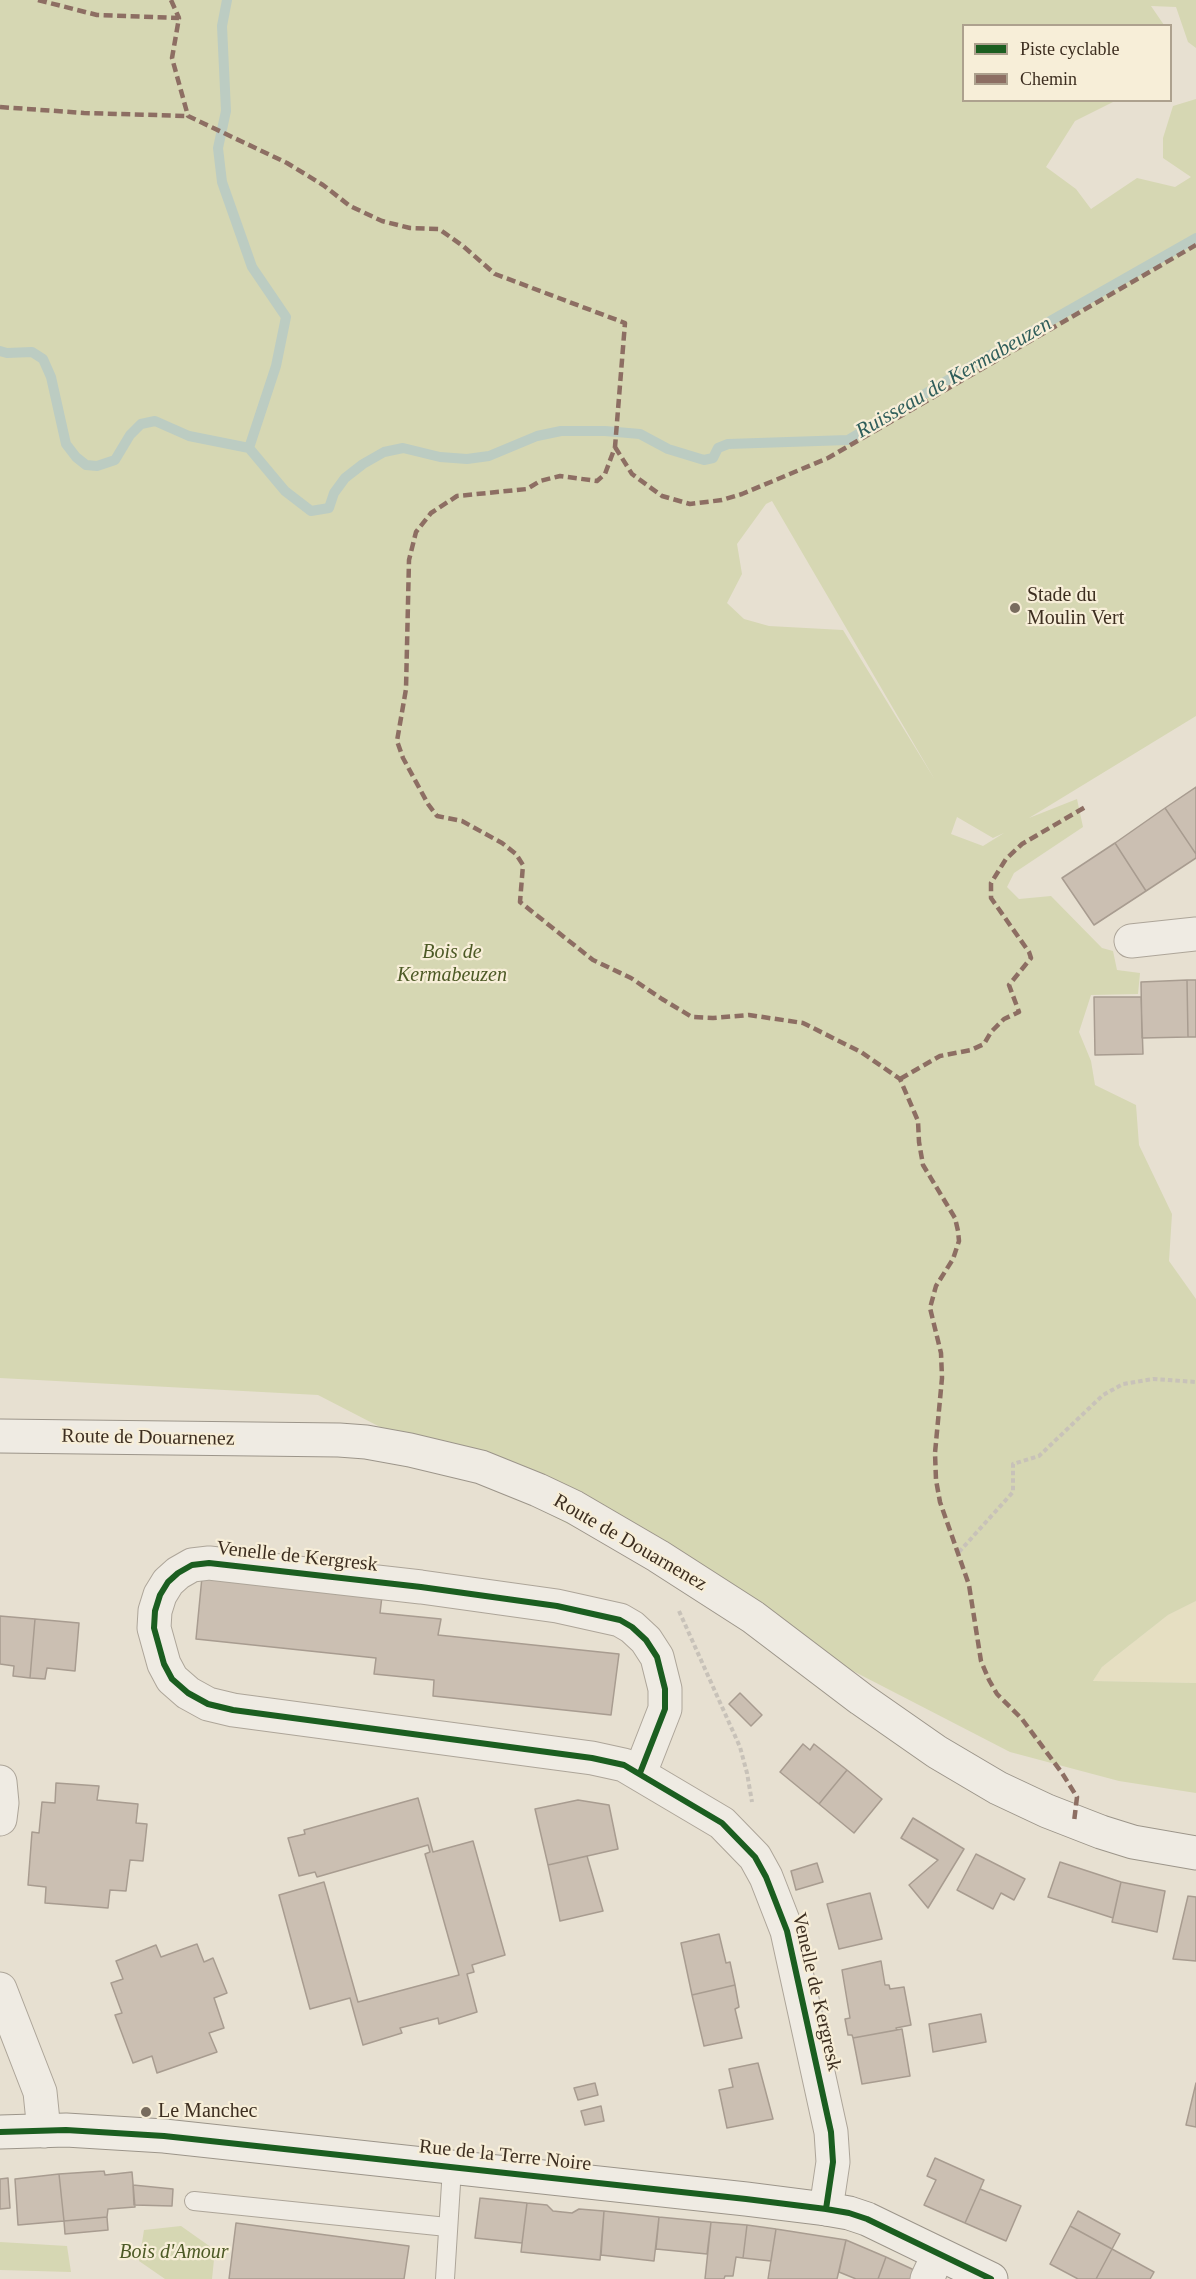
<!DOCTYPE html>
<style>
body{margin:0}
#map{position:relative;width:1196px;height:2279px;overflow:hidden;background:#e7e0d1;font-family:Georgia,serif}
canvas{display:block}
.legend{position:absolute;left:962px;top:24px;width:210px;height:78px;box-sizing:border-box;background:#f7eed8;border:2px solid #ada18e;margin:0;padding:8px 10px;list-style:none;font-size:18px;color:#3d2e20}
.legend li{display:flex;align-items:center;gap:12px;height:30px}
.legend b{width:30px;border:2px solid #ada18e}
</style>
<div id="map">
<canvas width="1196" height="2279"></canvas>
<ul class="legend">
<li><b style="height:8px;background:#1b5e20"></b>Piste cyclable</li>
<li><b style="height:8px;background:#8d6e63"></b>Chemin</li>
</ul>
</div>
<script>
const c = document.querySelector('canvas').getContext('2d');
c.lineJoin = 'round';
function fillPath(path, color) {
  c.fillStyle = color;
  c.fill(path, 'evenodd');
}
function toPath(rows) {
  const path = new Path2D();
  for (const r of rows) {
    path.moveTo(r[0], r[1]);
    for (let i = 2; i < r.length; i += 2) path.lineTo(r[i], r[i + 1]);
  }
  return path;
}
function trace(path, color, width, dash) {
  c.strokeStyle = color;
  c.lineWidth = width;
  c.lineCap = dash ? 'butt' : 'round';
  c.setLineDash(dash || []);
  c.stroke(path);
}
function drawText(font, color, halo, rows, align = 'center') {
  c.font = font + ' Georgia,serif';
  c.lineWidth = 4.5;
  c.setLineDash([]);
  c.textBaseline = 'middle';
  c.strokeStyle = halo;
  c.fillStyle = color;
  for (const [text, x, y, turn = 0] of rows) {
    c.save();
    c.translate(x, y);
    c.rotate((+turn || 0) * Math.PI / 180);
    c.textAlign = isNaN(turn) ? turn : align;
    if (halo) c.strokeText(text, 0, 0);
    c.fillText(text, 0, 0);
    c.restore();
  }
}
const farmland = toPath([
 [1196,1601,1196,1683,1093,1681,1102,1667,1168,1615]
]);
const green = toPath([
 [0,0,1196,0,1196,48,1188,42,1176,7,1151,6,1164,25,964,26,964,100,1115,101,1075,121,1046,167,1076,189,1091,209,1137,178,1175,187,1191,177,1163,158,1163,138,1173,106,1196,99,1196,716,1029,818,1077,799,1083,827,1014,873,1007,887,1019,899,1051,896,1102,948,1113,951,1117,970,1140,973,1138,994,1091,995,1079,1032,1091,1061,1095,1085,1136,1105,1139,1145,1172,1214,1169,1261,1196,1299,1196,1601,1168,1615,1102,1667,1093,1681,1196,1683,1196,1793,1119,1781,1010,1752,318,1395,0,1378],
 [772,501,935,780,843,630,769,626,744,619,727,603,742,574,737,544,766,504],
 [957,817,993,838,1004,833,983,846,951,834],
 [181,2226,215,2250,212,2279,165,2279,139,2261,144,2230],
 [0,2242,67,2246,71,2272,0,2270]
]);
const stream = toPath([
 [227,0,222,26,226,111,218,148,222,182,252,267,286,317,276,366,249,448],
 [0,351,7,353,32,352,43,359,51,377,66,444,76,457,86,465,97,466,115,460,130,435,141,424,155,421,189,436,249,448,285,491,311,511,329,508,334,493,345,478,363,464,384,452,403,448,440,457,467,459,489,456,537,436,561,431,605,431,640,434,668,449,704,460,713,458,718,448,728,444,848,440,978,362,1196,238]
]);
const building = toPath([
 [1196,787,1196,854,1165,808,1196,787],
 [1165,808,1196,854,1196,858,1146,891,1115,843,1165,808],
 [1115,843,1146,891,1094,925,1062,878,1115,843],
 [1187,980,1188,1037,1142,1038,1141,982,1187,980],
 [1187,980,1196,980,1196,1037,1188,1037,1187,980],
 [1094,997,1141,997,1143,1054,1095,1055,1094,997],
 [202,1577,382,1596,380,1613,441,1619,438,1635,619,1654,611,1715,433,1696,434,1680,374,1674,376,1658,196,1639,202,1577],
 [0,1616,35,1619,30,1678,13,1676,14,1666,0,1664,0,1616],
 [35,1619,79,1623,75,1671,47,1668,45,1679,30,1678,35,1619],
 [740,1693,762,1715,751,1726,729,1704,740,1693],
 [803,1744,810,1750,814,1744,847,1770,819,1804,780,1772,803,1744],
 [847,1770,882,1799,854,1833,819,1804,847,1770],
 [56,1783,99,1786,97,1800,138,1804,136,1823,147,1824,143,1861,130,1860,126,1891,110,1890,108,1908,45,1903,46,1887,28,1885,32,1832,39,1833,42,1802,55,1803,56,1783],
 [418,1798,433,1852,473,1841,505,1955,472,1965,474,1972,467,1974,477,2012,439,2024,438,2018,400,2028,402,2033,363,2045,350,1998,310,2009,279,1895,324,1882,358,2002,459,1975,425,1854,430,1852,428,1845,317,1877,315,1872,299,1876,288,1838,305,1834,304,1830,418,1798],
 [578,1800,609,1805,618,1849,548,1865,535,1809,578,1800],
 [913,1818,964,1849,928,1908,909,1885,938,1860,901,1838,913,1818],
 [976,1854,1025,1879,1014,1900,1001,1893,993,1909,957,1890,976,1854],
 [587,1856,603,1911,560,1921,548,1865,587,1856],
 [1060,1862,1121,1882,1113,1918,1048,1897,1060,1862],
 [817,1863,823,1882,796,1890,791,1871,817,1863],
 [1121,1882,1165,1891,1157,1932,1112,1922,1121,1882],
 [870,1893,882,1939,839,1949,827,1904,870,1893],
 [1188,1896,1196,1897,1196,1961,1173,1959,1188,1896],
 [719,1934,726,1963,730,1962,735,1985,692,1995,681,1943,719,1934],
 [197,1944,204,1962,213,1958,227,1993,214,1998,224,2028,209,2033,217,2052,157,2073,152,2056,133,2063,115,2015,122,2013,111,1983,123,1979,116,1961,156,1945,161,1957,197,1944],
 [881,1961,885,1985,889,1985,890,1989,904,1987,911,2025,896,2028,897,2030,853,2038,852,2035,848,2035,845,2019,850,2018,842,1970,881,1961],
 [735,1985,739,2007,735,2009,742,2038,704,2046,692,1995,735,1985],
 [981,2014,986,2042,933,2052,929,2024,981,2014],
 [902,2029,910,2076,862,2084,853,2038,902,2029],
 [758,2063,773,2119,727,2128,719,2090,733,2087,729,2069,758,2063],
 [595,2083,598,2095,578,2100,574,2088,595,2083],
 [1196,2083,1196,2127,1186,2125,1196,2083],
 [601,2106,604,2121,585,2125,581,2111,601,2106],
 [935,2158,984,2180,965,2223,924,2205,936,2180,927,2176,935,2158],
 [104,2171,105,2175,132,2172,135,2207,108,2209,107,2217,64,2221,59,2174,104,2171],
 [59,2174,64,2221,18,2225,15,2179,59,2174],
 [8,2178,10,2208,0,2209,0,2179,8,2178],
 [133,2185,173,2189,172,2206,134,2205,133,2185],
 [980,2189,1021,2206,1006,2241,965,2223,980,2189],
 [480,2198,527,2203,522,2243,475,2238,480,2198],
 [527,2203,547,2205,553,2211,572,2213,579,2209,604,2211,600,2260,521,2252,527,2203],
 [604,2211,659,2217,654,2261,601,2255,604,2211],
 [1078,2211,1120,2234,1112,2249,1070,2226,1078,2211],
 [107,2217,108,2230,65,2234,64,2221,107,2217],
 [659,2217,711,2222,707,2254,656,2249,659,2217],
 [711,2222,747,2225,743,2258,736,2257,733,2276,725,2276,724,2279,705,2279,711,2222],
 [236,2223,409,2246,404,2279,229,2279,236,2223],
 [747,2225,776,2229,771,2261,743,2258,747,2225],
 [1070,2226,1112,2249,1096,2279,1078,2279,1050,2264,1070,2226],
 [776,2229,846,2240,837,2279,768,2279,776,2229],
 [846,2240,886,2257,878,2279,856,2279,839,2272,846,2240],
 [1112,2249,1154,2272,1150,2279,1096,2279,1112,2249],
 [886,2257,925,2275,923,2279,878,2279,886,2257]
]);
const path = toPath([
 [959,1552,1013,1492,1013,1464,1039,1456,1103,1395,1123,1384,1153,1379,1196,1382],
 [679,1611,740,1747,747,1773,752,1802]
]);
const lane = toPath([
 [194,2201,447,2227],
 [445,2279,452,2168]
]);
const street = toPath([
 [1131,941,1196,934],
 [640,1773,665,1709,665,1689,657,1657,646,1640,632,1627,620,1620,557,1606,421,1587,209,1563,192,1565,178,1573,168,1582,160,1595,155,1611,154,1628,164,1664,172,1679,188,1693,208,1704,233,1710,592,1758,624,1765,722,1823,755,1857,766,1877,787,1931,831,2132,833,2162,826,2209],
 [0,1782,2,1803,0,1819],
 [0,1989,40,2092,44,2131],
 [927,2279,938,2255]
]);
const secondary = toPath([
 [0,1436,339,1440,366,1442,410,1450,481,1467,538,1490,574,1507,658,1556,753,1617,861,1699,937,1752,998,1788,1047,1811,1101,1832,1133,1842,1196,1853],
 [0,2132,66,2130,164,2136,746,2199,826,2209,849,2213,867,2219,991,2279]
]);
const quiet = toPath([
 [38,0,97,15,179,18,172,58,188,116,287,163,323,185,350,206,382,221,410,228,439,229,463,246,495,274,625,323,615,447,605,474,597,481,560,476,540,481,527,489,457,496,431,513,416,532,409,560,406,689,397,741,403,758,428,804,437,816,462,821,502,843,516,854,523,865,520,902,593,960,631,978,662,999,692,1017,713,1018,749,1015,803,1023,861,1052,900,1079,918,1121,919,1142,923,1165,955,1218,958,1231,959,1241,953,1259,936,1286,930,1308,941,1353,942,1378,935,1453,936,1480,940,1502,969,1585,981,1661,989,1680,997,1694,1022,1719,1062,1773,1077,1797,1074,1822],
 [171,0,179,18],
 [0,107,84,113,188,116],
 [615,447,632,474,662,496,690,504,722,500,742,494,828,458,1196,245],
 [900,1079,940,1056,971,1050,984,1044,991,1032,1004,1019,1019,1012,1009,985,1031,958,1029,952,991,898,991,883,1006,859,1022,844,1087,806]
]);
const cycleway = toPath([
 [640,1773,665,1709,665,1689,657,1657,646,1640,632,1627,620,1620,557,1606,421,1587,209,1563,192,1565,178,1573,168,1582,160,1595,155,1611,154,1628,164,1664,172,1679,188,1693,208,1704,233,1710,592,1758,624,1765,722,1823,755,1857,766,1877,787,1931,831,2132,833,2162,826,2209],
 [0,2132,66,2130,164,2136,746,2199,826,2209,849,2213,867,2219,991,2279]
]);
const markers = [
 [1015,608,6,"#786c5e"],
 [146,2112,6,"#786c5e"]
];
const poiNames = [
 ["Stade du",1027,596],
 ["Moulin Vert",1027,619],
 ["Le Manchec",158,2112]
];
const parkNames = [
 ["Bois de",452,953],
 ["Kermabeuzen",452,976],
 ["Bois d'Amour",174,2253]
];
const streetNames = [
 ["Route de Douarnenez",148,1438,1],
 ["Route de Douarnenez",630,1543,30],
 ["Venelle de Kergresk",297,1557,6],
 ["Venelle de Kergresk",816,1992,77],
 ["Rue de la Terre Noire",505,2156,6]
];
const waterNames = [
 ["Ruisseau de Kermabeuzen",954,378,-30]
];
fillPath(farmland, '#e6dfc2');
fillPath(green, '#d6d7b3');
trace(stream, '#bcccc2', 10);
fillPath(building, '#cbbfb2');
trace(building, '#a89c90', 1.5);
trace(lane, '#ada599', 20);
trace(street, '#ada599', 35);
trace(secondary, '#9c958a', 35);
trace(path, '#c8c2b9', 4, [4.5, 3]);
trace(lane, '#efebe3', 18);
trace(street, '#efebe3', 33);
trace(secondary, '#efebe3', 33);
trace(quiet, '#8d6e63', 4.5, [9, 4.5]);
trace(cycleway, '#1b5e20', 6);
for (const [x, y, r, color] of markers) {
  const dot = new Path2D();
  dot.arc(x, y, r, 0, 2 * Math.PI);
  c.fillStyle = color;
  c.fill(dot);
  trace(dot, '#f7eed8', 2);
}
drawText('20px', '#3d2e20', '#f7eed8', poiNames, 'left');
drawText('italic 20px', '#4d5a26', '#f7eed8', parkNames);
drawText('20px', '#3d2e20', '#f7eed8', streetNames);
drawText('italic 21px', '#2f5d5a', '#f7eed8', waterNames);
</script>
